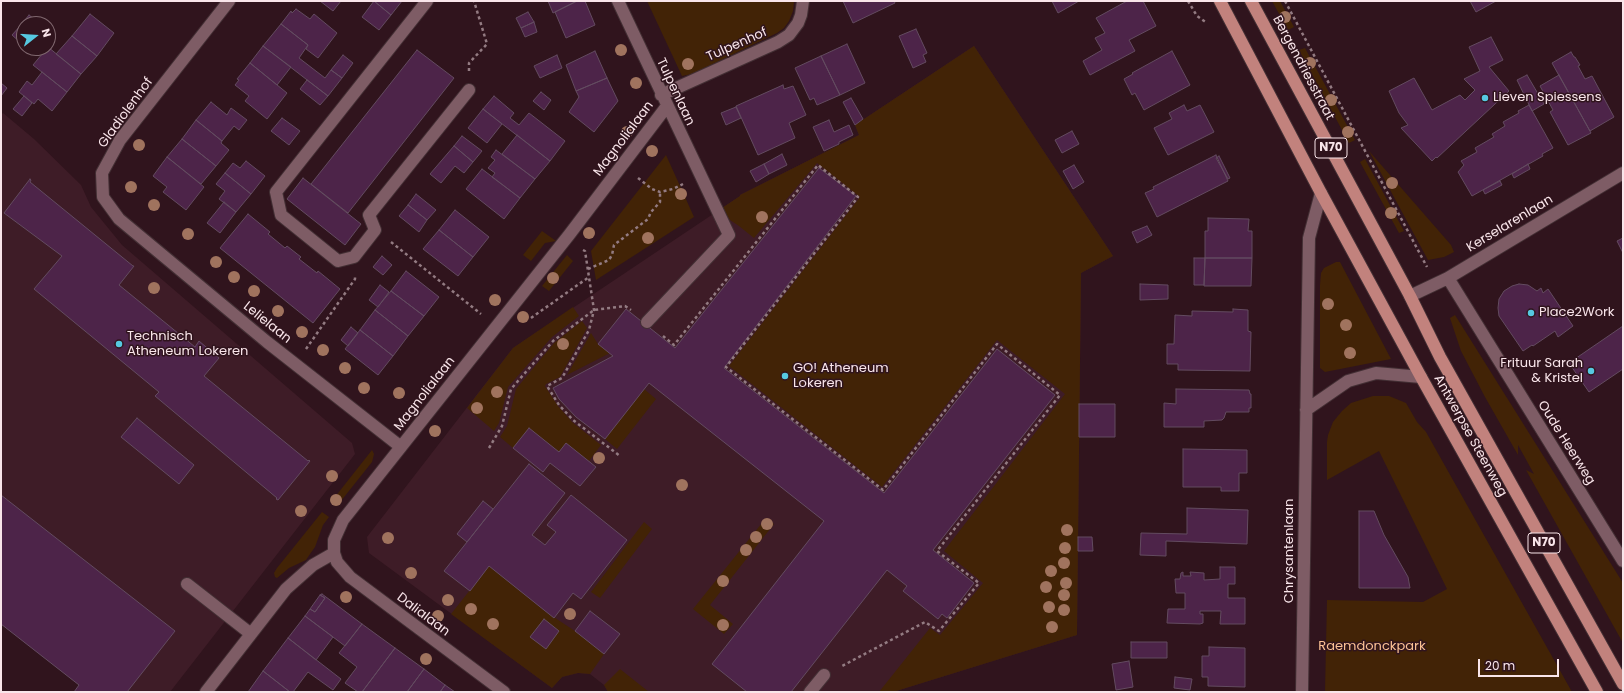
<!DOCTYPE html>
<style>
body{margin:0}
#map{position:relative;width:1624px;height:693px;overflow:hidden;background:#30141d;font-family:Poppins,sans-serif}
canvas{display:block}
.frame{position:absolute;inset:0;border:2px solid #f9e5ea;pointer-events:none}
.north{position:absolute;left:16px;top:16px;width:40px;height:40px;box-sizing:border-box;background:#30141d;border:1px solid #80686f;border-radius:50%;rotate:73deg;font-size:11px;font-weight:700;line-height:16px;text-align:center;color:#f9e5ea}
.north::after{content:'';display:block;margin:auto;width:14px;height:18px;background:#56c9e1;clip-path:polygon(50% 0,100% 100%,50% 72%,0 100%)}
.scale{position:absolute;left:1478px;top:659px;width:81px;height:18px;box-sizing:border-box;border:2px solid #f9e5ea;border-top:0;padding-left:5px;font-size:12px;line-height:14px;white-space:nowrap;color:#f9e5ea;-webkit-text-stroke:3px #30141d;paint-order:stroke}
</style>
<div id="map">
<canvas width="1624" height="693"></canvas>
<div class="frame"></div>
<div class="north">N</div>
<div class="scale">20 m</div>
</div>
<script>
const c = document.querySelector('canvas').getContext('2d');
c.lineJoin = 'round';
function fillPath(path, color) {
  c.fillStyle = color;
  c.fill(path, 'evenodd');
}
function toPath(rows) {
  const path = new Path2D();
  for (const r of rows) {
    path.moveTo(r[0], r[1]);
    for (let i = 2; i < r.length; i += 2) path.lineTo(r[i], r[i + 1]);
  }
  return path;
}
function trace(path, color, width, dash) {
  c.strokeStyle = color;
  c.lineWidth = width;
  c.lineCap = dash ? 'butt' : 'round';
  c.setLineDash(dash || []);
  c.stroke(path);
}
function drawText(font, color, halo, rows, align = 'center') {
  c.font = font + ' Poppins,sans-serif';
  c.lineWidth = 3;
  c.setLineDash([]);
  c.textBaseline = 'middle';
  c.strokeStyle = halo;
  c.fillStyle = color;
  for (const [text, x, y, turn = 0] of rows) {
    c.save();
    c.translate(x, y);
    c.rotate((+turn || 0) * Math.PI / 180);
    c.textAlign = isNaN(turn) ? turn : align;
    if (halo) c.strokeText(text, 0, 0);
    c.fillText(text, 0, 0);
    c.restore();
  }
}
const built = toPath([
 [974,46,1113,256,1081,273,1077,635,893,692,608,692,604,685,590,674,578,673,562,677,552,688,369,553,367,537,513,348,740,196,740,195,859,135,855,125],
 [3,113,34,139,81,185,91,207,122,245,352,443,355,454,170,692,74,692,79,685,1,624,1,115]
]);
const green = toPath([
 [647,1,794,1,794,2,793,11,789,21,784,28,777,33,692,74,682,76],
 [1272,1,1280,1,1294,27,1288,30],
 [974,46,1113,256,1081,273,1077,635,893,692,879,692,930,628,940,635,983,583,944,551,1065,394,997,340,882,487,729,366,860,197,817,163,754,238,739,226,730,220,722,208,740,196,740,195,859,135,855,125],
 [1305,48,1355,140,1349,143,1299,50],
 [1369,151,1451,245,1454,252,1444,257,1428,260],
 [666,155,694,217,596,280,591,251],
 [1365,159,1404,231,1399,233,1360,162],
 [542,231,556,241,545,243,531,261,523,255],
 [567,255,573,261,549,291,542,286],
 [1336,262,1340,262,1391,359,1325,372,1320,368,1320,285,1321,273,1324,268],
 [573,307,579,316,552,337,508,387,499,423,494,431,467,408,513,348],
 [1455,315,1623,583,1623,643,1526,470,1534,474,1518,445,1518,455,1485,397,1461,351,1450,318],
 [582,321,587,328,560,377,546,384,545,386,558,406,572,422,601,445,589,461,566,443,559,452,513,448,500,437,507,426,516,389,554,343],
 [591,333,598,344,610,353,567,375],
 [644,389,656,399,617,449,605,439],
 [1373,396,1389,396,1406,403,1417,422,1426,432,1572,692,1325,692,1327,600,1423,602,1447,589,1379,451,1327,480,1327,442,1328,435,1333,422,1342,411,1351,403],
 [372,450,374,454,372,462,337,506,331,502],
 [322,512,329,517,323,525,315,547,310,554,306,560,289,568,277,578,275,577,274,573,277,568],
 [766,518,774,524,710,605,733,624,724,634,693,609],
 [644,522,652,529,600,598,591,592],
 [489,566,546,612,575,631,604,654,590,674,578,673,562,677,552,688,451,614],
 [620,669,649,692,608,692,604,685]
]);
const building = toPath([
 [320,1,341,1,333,11,320,1],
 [374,1,391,15,379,30,362,17,374,1],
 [374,1,402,1,391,15,374,1],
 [548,1,577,1,553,13,548,1],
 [577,1,585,1,595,25,566,38,555,12,577,1],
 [843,1,894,1,895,3,853,23,843,1],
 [1052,1,1079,1,1058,13,1052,1],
 [1127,1,1143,1,1156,26,1129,40,1135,51,1090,75,1083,61,1102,50,1095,38,1105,33,1096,18,1127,1],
 [1470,1,1496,1,1476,12,1470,1],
 [296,9,310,19,314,14,337,33,318,58,306,49,308,45,281,24,291,11,292,13,296,9],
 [528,12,534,22,521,28,516,18,528,12],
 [90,14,114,33,97,56,72,36,90,14],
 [29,15,38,22,37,24,24,24,24,27,21,25,29,15],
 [534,22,537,32,525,37,521,28,534,22],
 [281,24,308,45,299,58,325,78,331,70,342,78,328,96,263,46,281,24],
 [21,25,24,27,24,40,21,43,12,35,21,25],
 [916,29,927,53,923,55,926,62,913,68,899,36,916,29],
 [72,36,97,56,81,74,56,54,72,36],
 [1491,37,1503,60,1489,67,1509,91,1437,158,1436,157,1432,161,1401,128,1408,125,1399,113,1389,91,1414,78,1432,110,1460,95,1465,100,1475,90,1464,79,1480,71,1469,47,1491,37],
 [847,44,865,83,840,95,821,56,847,44],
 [263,46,291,67,277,85,250,63,263,46],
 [48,47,81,74,67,92,33,65,48,47],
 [417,50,454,78,348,213,311,184,417,50],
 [595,51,607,78,576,91,566,65,595,51],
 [1172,51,1190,85,1144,110,1135,93,1132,95,1124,79,1133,74,1132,73,1172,51],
 [1571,52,1574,57,1575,57,1580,65,1578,66,1585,79,1592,76,1614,117,1590,131,1552,63,1571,52],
 [343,55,353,63,342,78,331,70,343,55],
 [557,55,562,68,540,78,534,66,557,55],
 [821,56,840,95,817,105,814,98,810,100,795,68,821,56],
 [250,63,287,93,267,119,245,101,249,96,235,85,239,80,237,79,250,63],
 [42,72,67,92,52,111,38,99,34,104,19,92,27,81,32,85,42,72],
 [1527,75,1544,104,1532,111,1517,80,1527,75],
 [1559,75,1591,133,1568,145,1550,112,1553,110,1540,86,1559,75],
 [607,78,618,101,594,132,569,112,579,97,576,91,607,78],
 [307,80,328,96,320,105,300,89,307,80],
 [1,83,7,88,1,96,1,83],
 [783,85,784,89,793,86,806,115,789,123,795,138,758,155,736,106,783,85],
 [541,92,551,100,544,110,533,101,541,92],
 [24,96,32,103,22,116,13,109,24,96],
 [494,96,514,113,510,118,519,125,529,113,565,141,550,161,483,109,494,96],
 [851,98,863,119,855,125,843,102,851,98],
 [211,102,227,115,231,108,247,120,239,130,234,126,222,141,196,120,211,102],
 [1184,105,1187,111,1200,105,1214,132,1168,155,1154,128,1172,119,1169,113,1184,105],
 [1529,105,1553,148,1542,154,1543,156,1472,196,1458,172,1464,165,1461,161,1477,152,1475,148,1494,137,1492,134,1505,126,1503,122,1519,113,1518,111,1529,105],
 [736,107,741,118,726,125,721,113,736,107],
 [483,109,502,124,487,143,468,128,483,109],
 [282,118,300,131,289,145,271,131,282,118],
 [196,120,222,141,221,143,229,150,216,166,182,139,196,120],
 [829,120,834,132,849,125,853,135,839,142,839,144,824,151,813,127,829,120],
 [1072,131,1079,144,1062,153,1055,140,1072,131],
 [517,135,550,161,535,179,502,154,517,135],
 [462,136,482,151,473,162,454,146,462,136],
 [182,139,216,166,201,184,167,157,182,139],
 [454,146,473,162,464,173,455,166,441,183,430,174,454,146],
 [496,150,535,179,520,198,492,177,495,173,488,168,495,160,491,157,496,150],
 [782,154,787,165,769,174,764,164,782,154],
 [1216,155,1228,181,1157,217,1145,193,1154,189,1153,187,1216,155],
 [1219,156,1230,178,1228,179,1216,158,1219,156],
 [167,157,204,187,186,210,163,192,167,187,153,176,167,157],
 [246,161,265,176,251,194,225,173,233,163,240,168,246,161],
 [764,164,769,174,756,182,750,171,764,164],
 [1528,164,1530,169,1514,178,1512,174,1528,164],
 [1074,165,1084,182,1073,189,1063,171,1074,165],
 [819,168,856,196,724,368,884,493,997,349,1055,395,933,550,974,583,947,618,942,614,938,619,903,591,907,586,887,570,791,692,747,692,712,664,824,521,649,383,605,439,576,417,559,399,553,388,613,356,598,344,626,309,675,348,819,168],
 [482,169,520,198,504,219,466,189,482,169],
 [225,173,251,194,236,212,219,199,225,191,216,184,225,173],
 [303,178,361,224,345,245,287,199,303,178],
 [30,179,31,180,30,182,133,266,134,266,119,285,195,347,199,341,219,358,204,376,308,461,309,460,310,461,278,500,276,499,277,498,155,396,159,392,34,289,62,256,4,213,30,179],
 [1500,181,1502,185,1485,194,1483,190,1500,181],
 [416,194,436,210,427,220,408,205,416,194],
 [224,202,236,212,220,233,207,223,224,202],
 [408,205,427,220,419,232,399,216,408,205],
 [455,210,489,237,473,257,439,230,455,210],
 [248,214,270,232,268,234,285,248,287,246,301,257,299,259,317,273,318,271,340,289,313,323,220,248,248,214],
 [1208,218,1249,219,1248,231,1252,231,1252,258,1205,258,1205,231,1208,231,1208,218],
 [1147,226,1152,235,1137,243,1132,232,1147,226],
 [439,230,473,257,458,276,423,249,439,230],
 [1623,238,1623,253,1617,241,1623,238],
 [382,256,392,265,383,275,373,267,382,256],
 [1194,258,1205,258,1204,285,1194,285,1194,258],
 [1205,258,1252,258,1251,286,1204,286,1205,258],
 [406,271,439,297,424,316,391,291,406,271],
 [1140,284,1168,285,1168,299,1140,300,1140,284],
 [1519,284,1528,285,1537,291,1541,288,1543,293,1548,289,1573,326,1558,337,1555,331,1533,346,1532,345,1523,351,1499,316,1498,308,1499,299,1504,291,1512,286,1519,284],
 [380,285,389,292,378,307,369,300,380,285],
 [391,291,424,316,408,336,375,310,391,291],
 [1233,309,1248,310,1248,331,1251,332,1250,371,1178,370,1178,364,1167,364,1167,344,1174,344,1175,315,1192,316,1192,311,1233,312,1233,309],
 [375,310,408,336,393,356,360,330,375,310],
 [1623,326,1623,369,1589,392,1569,363,1623,326],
 [351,327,358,333,348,346,341,340,351,327],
 [360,330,393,356,378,375,345,349,360,330],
 [1176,389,1249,390,1250,394,1251,394,1251,408,1249,408,1249,412,1226,412,1224,418,1222,420,1204,421,1204,427,1164,427,1164,403,1176,404,1176,389],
 [1079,404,1115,404,1115,437,1079,437,1079,404],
 [137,418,194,465,179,484,121,437,137,418],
 [529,428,559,452,566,443,596,467,580,486,550,463,543,472,513,448,529,428],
 [1183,449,1247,450,1247,473,1239,473,1239,491,1221,491,1221,487,1183,487,1183,449],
 [529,464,565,493,532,535,545,545,556,532,547,525,571,495,627,540,581,599,573,593,554,618,489,566,470,591,444,571,529,464],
 [1,495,175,631,127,692,74,692,79,685,1,624,1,495],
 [483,501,493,509,467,542,457,534,483,501],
 [1187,508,1248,510,1247,544,1166,541,1166,556,1140,555,1141,533,1187,534,1187,508],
 [1359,511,1374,511,1384,535,1408,577,1410,588,1359,588,1359,511],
 [1078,537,1092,537,1093,551,1078,551,1078,537],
 [1220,567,1235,567,1235,584,1228,584,1228,598,1245,598,1245,624,1220,624,1221,611,1200,611,1200,614,1203,614,1203,623,1200,624,1167,623,1168,609,1185,609,1185,593,1176,593,1175,579,1180,579,1181,573,1183,572,1183,576,1191,576,1190,572,1204,573,1204,580,1220,579,1220,567],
 [322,594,362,624,345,646,305,616,310,609,315,612,325,598,320,595,322,594],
 [320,595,325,598,315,612,310,609,320,595],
 [590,611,620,634,604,654,575,631,590,611],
 [305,616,333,637,316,660,288,638,305,616],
 [544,619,559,631,546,649,530,637,544,619],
 [362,624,395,648,362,692,358,692,345,683,357,667,339,653,362,624],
 [288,638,341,679,333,690,308,672,293,692,290,692,263,671,288,638],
 [1131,642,1167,642,1167,658,1131,658,1131,642],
 [1209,647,1245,648,1245,687,1208,686,1208,677,1202,677,1202,656,1209,656,1209,647],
 [395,648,424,669,407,692,362,692,395,648],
 [1129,661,1133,687,1116,690,1112,664,1129,661],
 [424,669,445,685,440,692,407,692,424,669],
 [263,671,290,692,248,692,263,671],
 [1175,677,1192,679,1190,690,1174,688,1175,677],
 [445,685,455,692,440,692,445,685]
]);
const path = toPath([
 [1188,1,1197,16,1207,23],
 [1285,1,1427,267],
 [469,71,469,63,487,44,474,1],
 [638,178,652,189,660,192,673,189,683,184],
 [391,242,481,314],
 [583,250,585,251,594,310,589,330,562,378,547,386,559,405,573,420,620,456],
 [588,269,609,260,612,255,614,245,648,219,651,212,660,202,660,192],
 [531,318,589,277],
 [663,336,674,345,818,165,858,197,726,367,883,490,997,344,1060,395,937,551,979,583,939,631,925,622,842,666],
 [306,349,355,279,355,277],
 [489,448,502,426,511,389,553,341,594,310,625,306,631,310]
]);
const minor = toPath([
 [229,1,120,140,102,173,103,197,119,219,267,342,401,447],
 [427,1,276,192,281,215,338,261,354,257,375,230,369,215,469,90],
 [618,1,729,235,647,322],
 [661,95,778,42,789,35,798,23,801,15,803,1],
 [1448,278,1623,561],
 [1410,296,1448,278,1623,173],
 [1306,410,1348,381,1376,373,1421,377],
 [187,584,251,634],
 [206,692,286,589,313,565,334,553],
 [504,692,350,577,337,562,334,553,334,540,343,520,569,235,667,106],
 [810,692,824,675],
 [1302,692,1309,238,1321,193]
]);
const major = toPath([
 [1220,1,1321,193,1421,377,1597,692],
 [1251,1,1410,296,1440,357,1623,684]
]);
const trees = [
 [1285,17],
 [621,50],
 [1310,63],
 [688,64],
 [636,83],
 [1331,100],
 [627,132],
 [1348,132],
 [139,145],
 [652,151],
 [1392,183],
 [131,187],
 [681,194],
 [154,205],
 [1391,213],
 [762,217],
 [589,233],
 [188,234],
 [648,238],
 [216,262],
 [234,277],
 [553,278],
 [154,288],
 [254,291],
 [495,300],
 [1328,304],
 [278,311],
 [523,317],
 [1346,325],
 [302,332],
 [563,344],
 [323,350],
 [1350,353],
 [345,368],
 [364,388],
 [497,392],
 [399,393],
 [477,408],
 [435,431],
 [599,458],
 [332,476],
 [682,485],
 [336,500],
 [301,511],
 [767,524],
 [1067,530],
 [756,537],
 [388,538],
 [1065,548],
 [746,550],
 [1064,563],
 [1051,571],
 [411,573],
 [723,581],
 [1066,583],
 [1046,587],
 [1064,595],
 [346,597],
 [448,600],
 [1049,607],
 [471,609],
 [1064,610],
 [570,614],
 [438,616],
 [493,624],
 [723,625],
 [1052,627],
 [426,659]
];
const markers = [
 [1485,98,4,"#56c9e1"],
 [1531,313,4,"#56c9e1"],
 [119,344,4,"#56c9e1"],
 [1591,371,4,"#56c9e1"],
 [785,376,4,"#56c9e1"]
];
const shields = [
 [1331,148,32],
 [1544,543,32]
];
const shieldNames = [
 ["N70",1331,148],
 ["N70",1544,543]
];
const streetNames = [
 ["Tulpenhof",737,45,-24],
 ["Bergendriesstraat",1303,68,62],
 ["Tulpenlaan",675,92,65],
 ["Gladiolenhof",126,113,-54],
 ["Magnolialaan",624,139,-53],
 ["Kerselarenlaan",1510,224,-31],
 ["Lelielaan",267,323,39],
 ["Magnolialaan",425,394,-52],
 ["Antwerpse Steenweg",1470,436,61],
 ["Oude Heerweg",1566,443,58],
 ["Chrysantenlaan",1290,551,-90],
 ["Dalialaan",423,615,37]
];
const poiNames = [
 ["Lieven Spiessens",1493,98],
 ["Place2Work",1539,313],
 ["Technisch",127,337],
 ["Atheneum Lokeren",127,352],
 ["Frituur Sarah",1583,364,"right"],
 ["& Kristel",1583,379,"right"],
 ["GO! Atheneum",793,369],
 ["Lokeren",793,384]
];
const parkNames = [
 ["Raemdonckpark",1372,647]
];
fillPath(built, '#3e1c27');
fillPath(green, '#422306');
fillPath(building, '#4d2449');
trace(building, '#634b60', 1);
trace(minor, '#432f34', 14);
trace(major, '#432f34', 14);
trace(path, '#937b82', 2.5, [3, 3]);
trace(minor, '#7e5c65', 12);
trace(major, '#c2827d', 12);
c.fillStyle = '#a0735e';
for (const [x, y] of trees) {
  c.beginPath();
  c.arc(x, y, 6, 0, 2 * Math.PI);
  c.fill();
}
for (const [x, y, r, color] of markers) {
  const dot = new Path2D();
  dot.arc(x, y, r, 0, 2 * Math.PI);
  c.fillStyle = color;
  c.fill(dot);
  trace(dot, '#30141d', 1.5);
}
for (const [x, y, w] of shields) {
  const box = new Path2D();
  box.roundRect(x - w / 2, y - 10, w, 20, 3);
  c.fillStyle = '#30141d';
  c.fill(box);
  trace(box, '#f9e5ea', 1);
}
drawText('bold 12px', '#f9e5ea', null, shieldNames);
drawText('13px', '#f9e5ea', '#30141d', streetNames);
drawText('13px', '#f9e5ea', '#30141d', poiNames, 'left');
drawText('13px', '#fbc194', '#30141d', parkNames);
</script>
